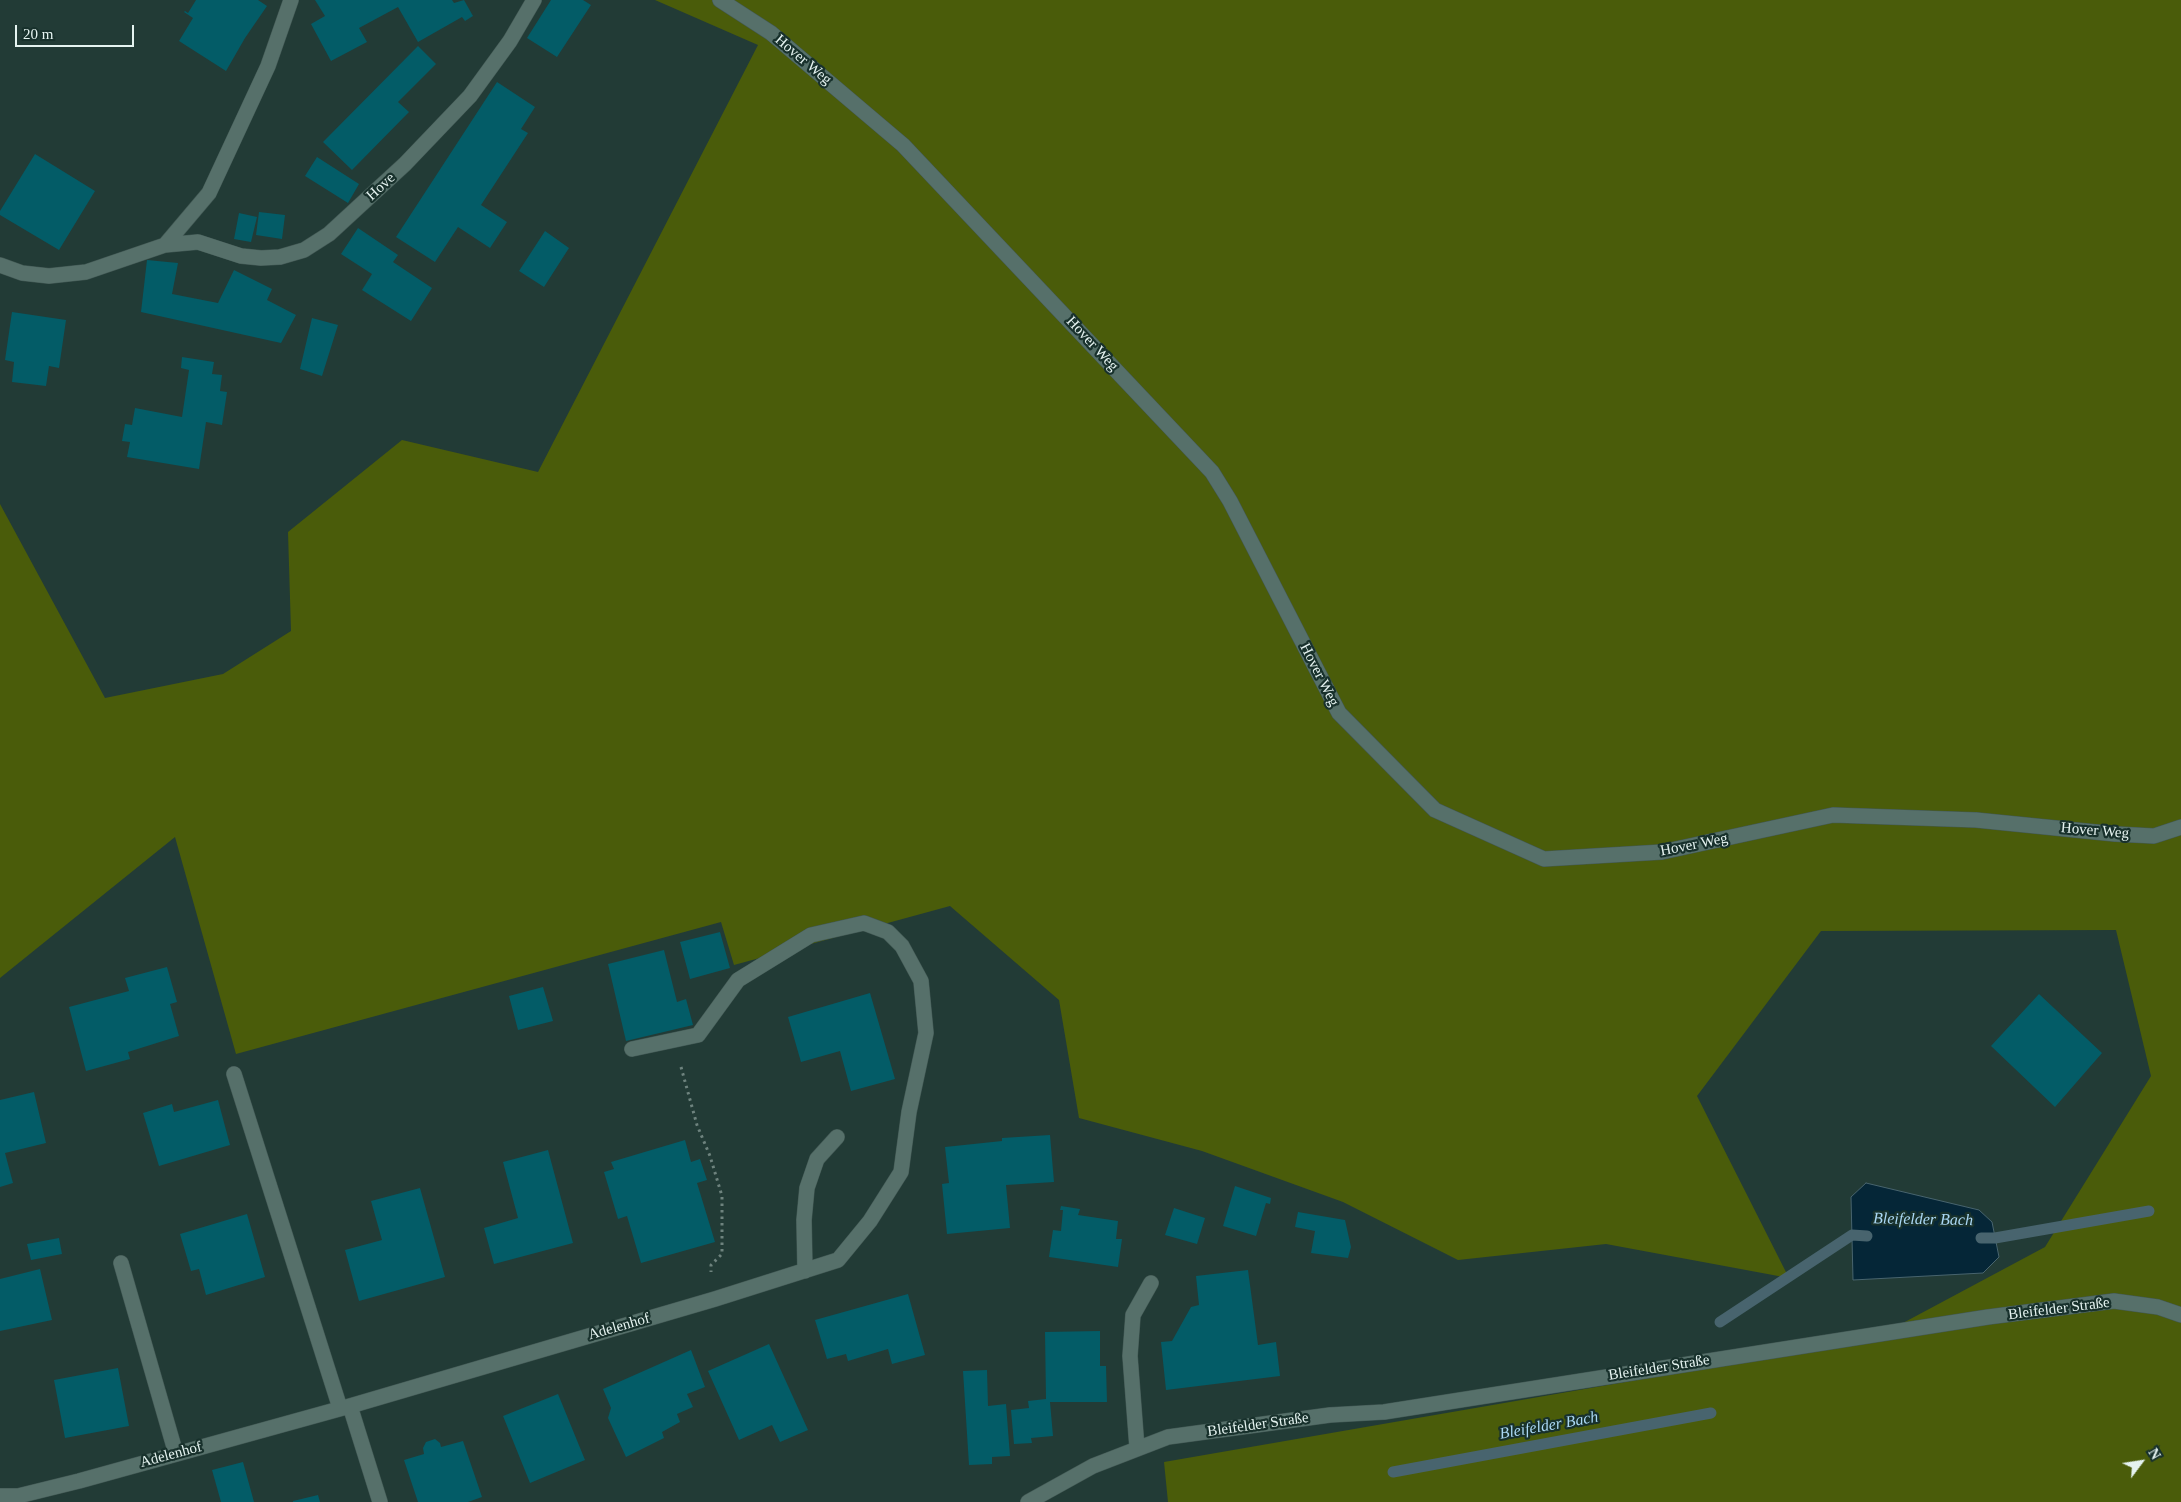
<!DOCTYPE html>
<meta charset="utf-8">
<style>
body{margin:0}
#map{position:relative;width:2181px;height:1502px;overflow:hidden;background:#223b36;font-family:"Times New Roman",serif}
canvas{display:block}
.north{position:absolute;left:2116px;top:1437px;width:50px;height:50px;-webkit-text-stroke:4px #18312c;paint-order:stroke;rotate:59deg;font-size:14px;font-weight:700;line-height:20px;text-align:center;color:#e5f3f0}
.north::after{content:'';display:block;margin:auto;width:18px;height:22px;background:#e5f3f0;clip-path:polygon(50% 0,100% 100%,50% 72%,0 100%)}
.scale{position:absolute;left:15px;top:25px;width:119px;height:22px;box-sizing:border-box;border:2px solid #e5f3f0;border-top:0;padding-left:6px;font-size:15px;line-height:18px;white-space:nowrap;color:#e5f3f0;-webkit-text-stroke:4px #18312c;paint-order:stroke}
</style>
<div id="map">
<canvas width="2181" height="1502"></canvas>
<div class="north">N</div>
<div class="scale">20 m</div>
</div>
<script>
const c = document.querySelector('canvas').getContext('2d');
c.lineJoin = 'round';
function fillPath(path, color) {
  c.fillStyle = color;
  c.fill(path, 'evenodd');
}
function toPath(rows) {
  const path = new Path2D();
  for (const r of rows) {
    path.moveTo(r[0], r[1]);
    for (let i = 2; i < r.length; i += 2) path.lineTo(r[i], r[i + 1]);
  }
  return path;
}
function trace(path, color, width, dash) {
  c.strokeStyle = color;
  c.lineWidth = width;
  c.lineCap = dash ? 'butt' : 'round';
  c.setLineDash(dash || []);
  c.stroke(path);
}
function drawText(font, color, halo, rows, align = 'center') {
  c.font = font + ' "Times New Roman",serif';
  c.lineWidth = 4.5;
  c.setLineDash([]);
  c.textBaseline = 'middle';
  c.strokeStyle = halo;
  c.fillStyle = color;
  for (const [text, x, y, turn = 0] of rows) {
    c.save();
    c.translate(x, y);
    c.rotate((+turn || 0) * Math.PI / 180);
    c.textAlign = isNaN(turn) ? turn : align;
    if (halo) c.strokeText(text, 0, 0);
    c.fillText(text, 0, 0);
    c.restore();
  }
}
const green = toPath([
 [655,0,2181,0,2181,1502,1168,1502,1164,1462,1873,1339,2045,1247,2151,1076,2116,930,1821,931,1697,1096,1789,1278,1606,1244,1458,1260,1343,1202,1202,1151,1079,1118,1059,1000,950,906,734,965,721,922,236,1054,175,837,0,978,0,504,105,698,223,674,291,631,288,532,402,440,538,472,758,45]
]);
const water = toPath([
 [1866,1183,1979,1210,1992,1222,1999,1257,1983,1273,1853,1280,1851,1197,1866,1183]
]);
const stream = toPath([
 [1981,1238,1995,1238,2149,1211],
 [1720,1322,1852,1235,1867,1236],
 [1393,1472,1711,1413]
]);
const building = toPath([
 [196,0,258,0,267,6,245,38,226,71,179,41,193,18,184,12,185,11,188,13],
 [315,0,452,0,454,3,464,0,473,16,465,21,462,17,418,42,398,7,359,28,367,42,331,61,311,24,325,16],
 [551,0,583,0,591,5,557,57,527,38],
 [418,46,436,64,398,102,409,112,352,170,323,142],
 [497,82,535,107,521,129,528,133,481,205,507,222,490,248,458,227,435,262,396,237],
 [35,154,95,191,59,250,0,215,0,211],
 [317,157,359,184,348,203,305,176],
 [259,212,285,215,282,239,256,235],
 [239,213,257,217,251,242,234,239],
 [358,228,398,255,393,262,432,288,411,321,362,290,372,274,341,254],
 [545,231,569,248,544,287,519,271],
 [147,260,178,263,172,294,218,303,234,270,272,289,267,300,296,315,281,343,141,312],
 [12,312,66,320,59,368,49,366,46,386,12,382,14,362,5,360],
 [312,318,338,325,322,376,300,369],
 [182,357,214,362,212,374,222,375,220,391,227,392,222,425,206,422,199,469,127,457,130,442,122,441,125,424,132,425,135,408,182,417,189,370,181,368],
 [720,932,730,968,690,979,680,942],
 [664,950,677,1002,686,999,693,1025,626,1041,608,964],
 [167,967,177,1002,170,1004,179,1036,128,1052,130,1059,86,1071,69,1007,129,991,125,978],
 [543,987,553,1021,518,1030,509,996],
 [870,993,895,1079,851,1091,840,1051,801,1062,788,1017],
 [2039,994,2102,1053,2055,1107,1991,1046],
 [34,1092,46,1143,5,1153,13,1183,0,1187,0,1100],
 [218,1100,230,1145,159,1166,143,1113,172,1104,174,1112],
 [1050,1135,1054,1182,1006,1185,1010,1228,947,1234,942,1184,949,1183,945,1147,1002,1141,1002,1138],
 [685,1140,691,1162,700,1159,707,1180,697,1183,715,1242,641,1263,627,1216,618,1219,604,1172,614,1169,611,1162],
 [548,1150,573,1243,494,1264,484,1228,518,1218,503,1162],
 [1235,1186,1271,1198,1270,1204,1266,1203,1256,1236,1223,1226],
 [420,1188,445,1277,359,1301,345,1250,382,1240,371,1201],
 [1061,1206,1080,1209,1078,1215,1118,1221,1116,1239,1122,1239,1118,1267,1049,1257,1053,1230,1061,1231,1063,1210,1060,1210],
 [1174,1208,1205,1218,1197,1244,1165,1235],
 [1298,1212,1345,1220,1351,1247,1348,1258,1311,1253,1315,1231,1295,1227],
 [247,1214,265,1277,206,1295,199,1269,191,1271,180,1234],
 [59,1238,62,1254,31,1260,27,1244],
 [40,1269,52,1320,0,1331,0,1279],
 [1248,1270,1258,1345,1276,1342,1280,1376,1166,1390,1161,1342,1172,1341,1191,1307,1199,1305,1196,1276],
 [908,1294,925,1355,892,1364,888,1349,848,1361,846,1354,827,1359,815,1320],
 [1100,1331,1100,1366,1106,1366,1107,1402,1050,1402,1053,1436,1031,1438,1032,1443,1014,1444,1011,1410,1029,1408,1028,1401,1046,1399,1045,1332],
 [769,1344,808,1430,780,1442,772,1425,739,1440,708,1371],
 [691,1350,705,1387,687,1394,693,1407,677,1414,680,1422,662,1432,664,1438,626,1457,608,1418,611,1408,603,1389],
 [118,1368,129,1426,65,1438,54,1380],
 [987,1370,988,1406,1006,1404,1010,1456,992,1457,992,1464,969,1465,963,1371],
 [558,1394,585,1460,530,1483,503,1416],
 [435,1439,440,1443,441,1447,463,1441,482,1497,468,1502,418,1502,404,1460,424,1454,423,1448,426,1442],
 [243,1462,254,1502,221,1502,212,1470],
 [318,1495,320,1502,293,1502,293,1501]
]);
const path = toPath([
 [681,1067,697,1125,710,1156,722,1196,722,1254,711,1265,711,1272]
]);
const minor = toPath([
 [720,0,771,33,903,145,1212,472,1230,501,1339,713,1435,810,1544,859,1662,852,1833,815,1976,820,2115,834,2154,836,2181,827],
 [165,245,209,193,268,66,291,0],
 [0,265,22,273,49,276,86,272,165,245,198,242,241,256,261,258,280,257,304,250,329,234,405,164,470,96,510,41,534,0],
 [234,1074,340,1408],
 [121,1263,176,1454],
 [805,1271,804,1220,807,1188,817,1159,837,1137],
 [350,1406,380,1502],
 [1137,1448,1130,1356,1133,1315,1151,1283],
 [0,1496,18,1496,79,1481,350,1406,715,1299,838,1260,870,1221,901,1172,909,1112,926,1033,921,981,902,946,888,932,864,923,811,935,738,980,698,1035,632,1049],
 [1028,1502,1093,1466,1168,1437,1330,1415,1384,1412,1988,1317,2114,1301,2158,1307,2181,1315]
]);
const streetNames = [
 ["Hover Weg",803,60,40],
 ["Hove",381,187,-43],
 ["Hover Weg",1092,344,47],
 ["Hover Weg",1319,675,63],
 ["Hover Weg",2095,831,5],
 ["Hover Weg",1694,845,-11],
 ["Bleifelder Straße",2059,1309,-7],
 ["Adelenhof",619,1327,-16],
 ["Bleifelder Straße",1659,1368,-9],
 ["Bleifelder Straße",1258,1425,-8],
 ["Adelenhof",171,1455,-15]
];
const waterNames = [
 ["Bleifelder Bach",1923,1220,1],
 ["Bleifelder Bach",1549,1426,-10]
];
fillPath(green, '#4a5c0a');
fillPath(water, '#052637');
trace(water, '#48646e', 1);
trace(stream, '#48646e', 11);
fillPath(building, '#035c67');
trace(minor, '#425854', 16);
trace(path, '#6e837e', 3, [2.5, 4]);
trace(minor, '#56706a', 15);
drawText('15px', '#e5f3f0', '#18312c', streetNames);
drawText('italic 16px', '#abd8f4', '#18312c', waterNames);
</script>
